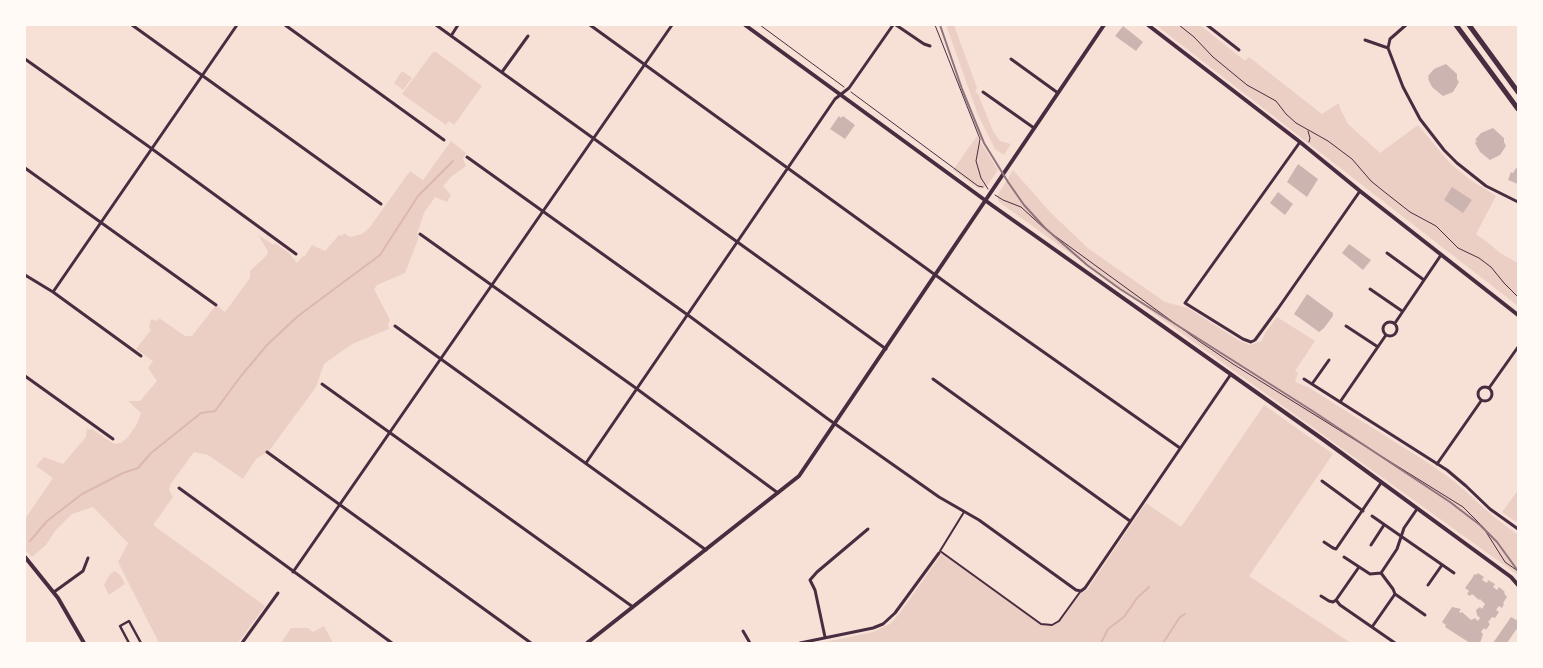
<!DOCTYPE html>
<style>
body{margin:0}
#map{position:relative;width:1543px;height:668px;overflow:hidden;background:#f7e1d7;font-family:"Sofia Sans Condensed",sans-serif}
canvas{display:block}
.frame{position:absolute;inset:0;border:26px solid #fffaf5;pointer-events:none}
</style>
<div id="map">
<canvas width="1543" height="668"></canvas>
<div class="frame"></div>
</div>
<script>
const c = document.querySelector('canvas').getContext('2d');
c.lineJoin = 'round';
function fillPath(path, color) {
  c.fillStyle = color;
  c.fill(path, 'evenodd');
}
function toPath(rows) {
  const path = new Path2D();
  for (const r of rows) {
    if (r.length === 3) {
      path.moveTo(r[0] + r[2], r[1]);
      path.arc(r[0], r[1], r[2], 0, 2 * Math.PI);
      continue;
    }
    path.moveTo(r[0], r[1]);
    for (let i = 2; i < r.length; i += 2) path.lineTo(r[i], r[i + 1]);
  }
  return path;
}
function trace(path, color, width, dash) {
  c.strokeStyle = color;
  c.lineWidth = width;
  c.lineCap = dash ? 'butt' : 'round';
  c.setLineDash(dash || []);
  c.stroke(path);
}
const green = toPath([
 [946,25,954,25,977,88,975,92,978,94,993,131,1000,141,1011,144,1004,155,995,149,978,115],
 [1156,25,1200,25,1245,61,1249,57,1322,114,1339,103,1340,108,1348,124,1380,153,1418,125,1449,162,1469,179,1496,196,1476,234,1491,245,1500,253,1518,263,1518,306],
 [433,52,436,52,482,86,454,125,449,121,446,125,402,94],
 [402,71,412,78,403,90,394,83],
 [977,136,998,170,987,186,981,189,976,187,953,170],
 [451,141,466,153,463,159,466,166,452,176,443,186,451,195,447,202,435,197,424,213,417,234,419,237,405,273,377,285,374,289,390,320,388,324,389,329,352,344,324,364,316,387,269,451,256,459,243,479,208,455,194,452,170,485,169,490,173,497,153,525,265,606,238,643,159,643,118,562,128,543,93,507,72,514,55,531,46,545,32,557,25,550,25,519,53,478,36,466,44,457,63,464,86,437,87,428,90,430,92,429,114,444,121,443,128,437,137,424,141,413,128,401,140,401,157,381,148,368,153,361,136,349,151,330,149,327,151,319,157,321,159,318,185,336,192,336,216,305,225,312,250,278,250,271,267,255,268,251,258,235,274,245,275,243,289,253,297,263,303,256,305,256,312,245,325,251,339,235,342,236,344,233,350,237,362,234,370,227,410,171,423,180],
 [1013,170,1051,213,1089,249,1165,302,1188,308,1240,341,1250,345,1262,341,1265,333,1277,317,1315,341,1295,371,1298,373,1295,382,1308,387,1433,466,1455,482,1493,516,1518,535,1518,575,999,202,997,196],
 [1264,405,1333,454,1249,576,1351,643,820,643,873,632,890,624,899,614,943,552,1041,624,1052,625,1064,616,1079,594,1087,590,1146,503,1181,527],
 [1518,490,1518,523,1502,512],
 [115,571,120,575,125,584,109,595,104,585,110,574],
 [324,626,333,643,281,643,291,628,308,628,313,632]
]);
const stream = toPath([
 [30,541,47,521,82,494,123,473,138,468,151,453,201,413,215,411,241,376,267,345,298,316,380,255,418,196,453,161],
 [1101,643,1108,629,1124,617,1137,598,1149,587],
 [1163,643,1180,617,1185,614]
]);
const building = toPath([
 [1123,26,1143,42,1136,51,1115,36],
 [1446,64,1457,74,1457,79,1459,82,1453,92,1443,96,1432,87,1428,79,1429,78,1428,76,1434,69],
 [839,116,841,118,843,116,855,125,845,139,830,129],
 [1493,128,1504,138,1504,142,1506,146,1500,155,1490,160,1480,152,1475,143,1477,141,1475,140,1481,133],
 [1298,164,1318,179,1307,197,1287,182],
 [1516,168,1518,169,1518,184,1508,180,1511,172,1513,173],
 [1452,187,1472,200,1463,213,1444,200],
 [1278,192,1293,204,1285,215,1270,203],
 [1349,244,1371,260,1363,270,1342,253],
 [1307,294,1333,313,1333,316,1324,328,1319,332,1294,314],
 [1478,573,1484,577,1482,580,1487,583,1488,580,1495,584,1493,587,1497,590,1499,587,1505,592,1504,593,1507,597,1503,603,1504,604,1502,608,1499,606,1496,610,1499,612,1495,618,1492,617,1488,622,1490,624,1486,630,1484,628,1481,632,1483,634,1480,643,1470,643,1445,627,1446,625,1442,622,1452,607,1461,609,1459,612,1461,613,1462,612,1471,620,1475,618,1478,621,1480,618,1477,615,1476,610,1480,607,1482,609,1485,604,1480,599,1479,600,1472,594,1470,596,1467,594,1469,591,1465,588,1473,577,1474,574,1476,575],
 [1511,617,1518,621,1518,627,1507,643,1493,643]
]);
const path = toPath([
 [760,25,844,87],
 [935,25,980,139,976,161,981,178,988,189],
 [1179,25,1194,37,1213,57,1247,85,1276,101,1286,114,1296,123,1328,141,1352,159,1371,181,1382,190,1410,212,1436,226,1458,248,1479,258,1491,267,1504,283,1518,297],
 [851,92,978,186,983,187],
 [1308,131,1310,138,1309,142],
 [995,195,1003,200,1021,207,1044,228,1199,341,1233,364,1463,507,1483,527,1505,562,1518,571]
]);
const service = toPath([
 [940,551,1041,624,1052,625,1059,621,1080,592],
 [940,551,964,512]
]);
const pedestrian = toPath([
 [129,643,120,626,129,621,141,643]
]);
const minor = toPath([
 [132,25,381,204],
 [285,25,444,140],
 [436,25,886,349],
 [590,25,981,308,1180,448],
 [896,25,924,44,930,46],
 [1207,25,1239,50],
 [1406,25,1390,39,1388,48,1403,87,1420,119,1444,150,1457,163,1486,186,1518,202],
 [451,36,458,25],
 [1365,40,1388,48],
 [25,59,148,146,296,254],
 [1011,59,1058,93],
 [502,72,528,36],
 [983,92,1034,128],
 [1300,142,1185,303,1243,339,1251,342,1255,340,1277,310,1360,191],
 [467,157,692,318,828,419,939,497,979,520,1076,590,1081,591,1085,588,1231,374],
 [25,168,216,305],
 [420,234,633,386,778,493],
 [1387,253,1424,280],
 [25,275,53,292,141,356],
 [1370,289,1402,311],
 [53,292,237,25],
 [1390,329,7],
 [1395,323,1441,255],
 [395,326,706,550],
 [1346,326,1378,347],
 [25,376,113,439],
 [933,379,1130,521],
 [1304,379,1447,470,1466,486,1490,509,1518,529],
 [322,384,633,607],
 [1312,384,1329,360],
 [1485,394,7],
 [1489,388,1518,347],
 [1340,402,1386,335],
 [267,452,531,643],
 [586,463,835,99,849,88,893,25],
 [1437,464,1481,401],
 [1322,481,1363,511],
 [179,488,392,643],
 [1372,516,1454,573],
 [1324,542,1333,548,1336,549,1381,483],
 [1371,545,1384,525],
 [1344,557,1370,574,1381,573,1393,589,1395,594,1425,615],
 [293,572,672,25],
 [1381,573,1397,549,1404,528,1417,509],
 [1428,585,1442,565],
 [54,592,83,571,88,558],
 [1321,596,1329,601,1333,602,1336,600,1340,605,1395,643],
 [1336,600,1359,567],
 [1372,627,1395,594],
 [743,631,750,643],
 [825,637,815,590,810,580,817,572,868,529],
 [242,643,278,593],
 [800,643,873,628,883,624,895,613,939,553]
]);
const tertiary = toPath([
 [745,25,993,206,1321,438,1511,577,1518,585],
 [1148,25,1300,142,1360,191,1518,315],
 [25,557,58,598,84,643],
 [587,643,799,476,1104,25]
]);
const primary = toPath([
 [1456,25,1518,109],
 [1469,25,1518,92]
]);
const rail = toPath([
 [940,25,962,89,984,143,1008,182,1024,205,1045,228,1087,265,1120,289,1311,410,1450,502,1480,525,1497,542,1518,571]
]);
fillPath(green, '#ebcfc5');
trace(stream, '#dcb8b0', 2);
fillPath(building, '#ccb4b1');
trace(path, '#4a2c40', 1);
trace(service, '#4a2c40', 2);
trace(pedestrian, '#4a2c40', 2.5);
trace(minor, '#4a2c40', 3);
trace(tertiary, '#4a2c40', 4);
trace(primary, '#4a2c40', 5);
trace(rail, '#8f747c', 2);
</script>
